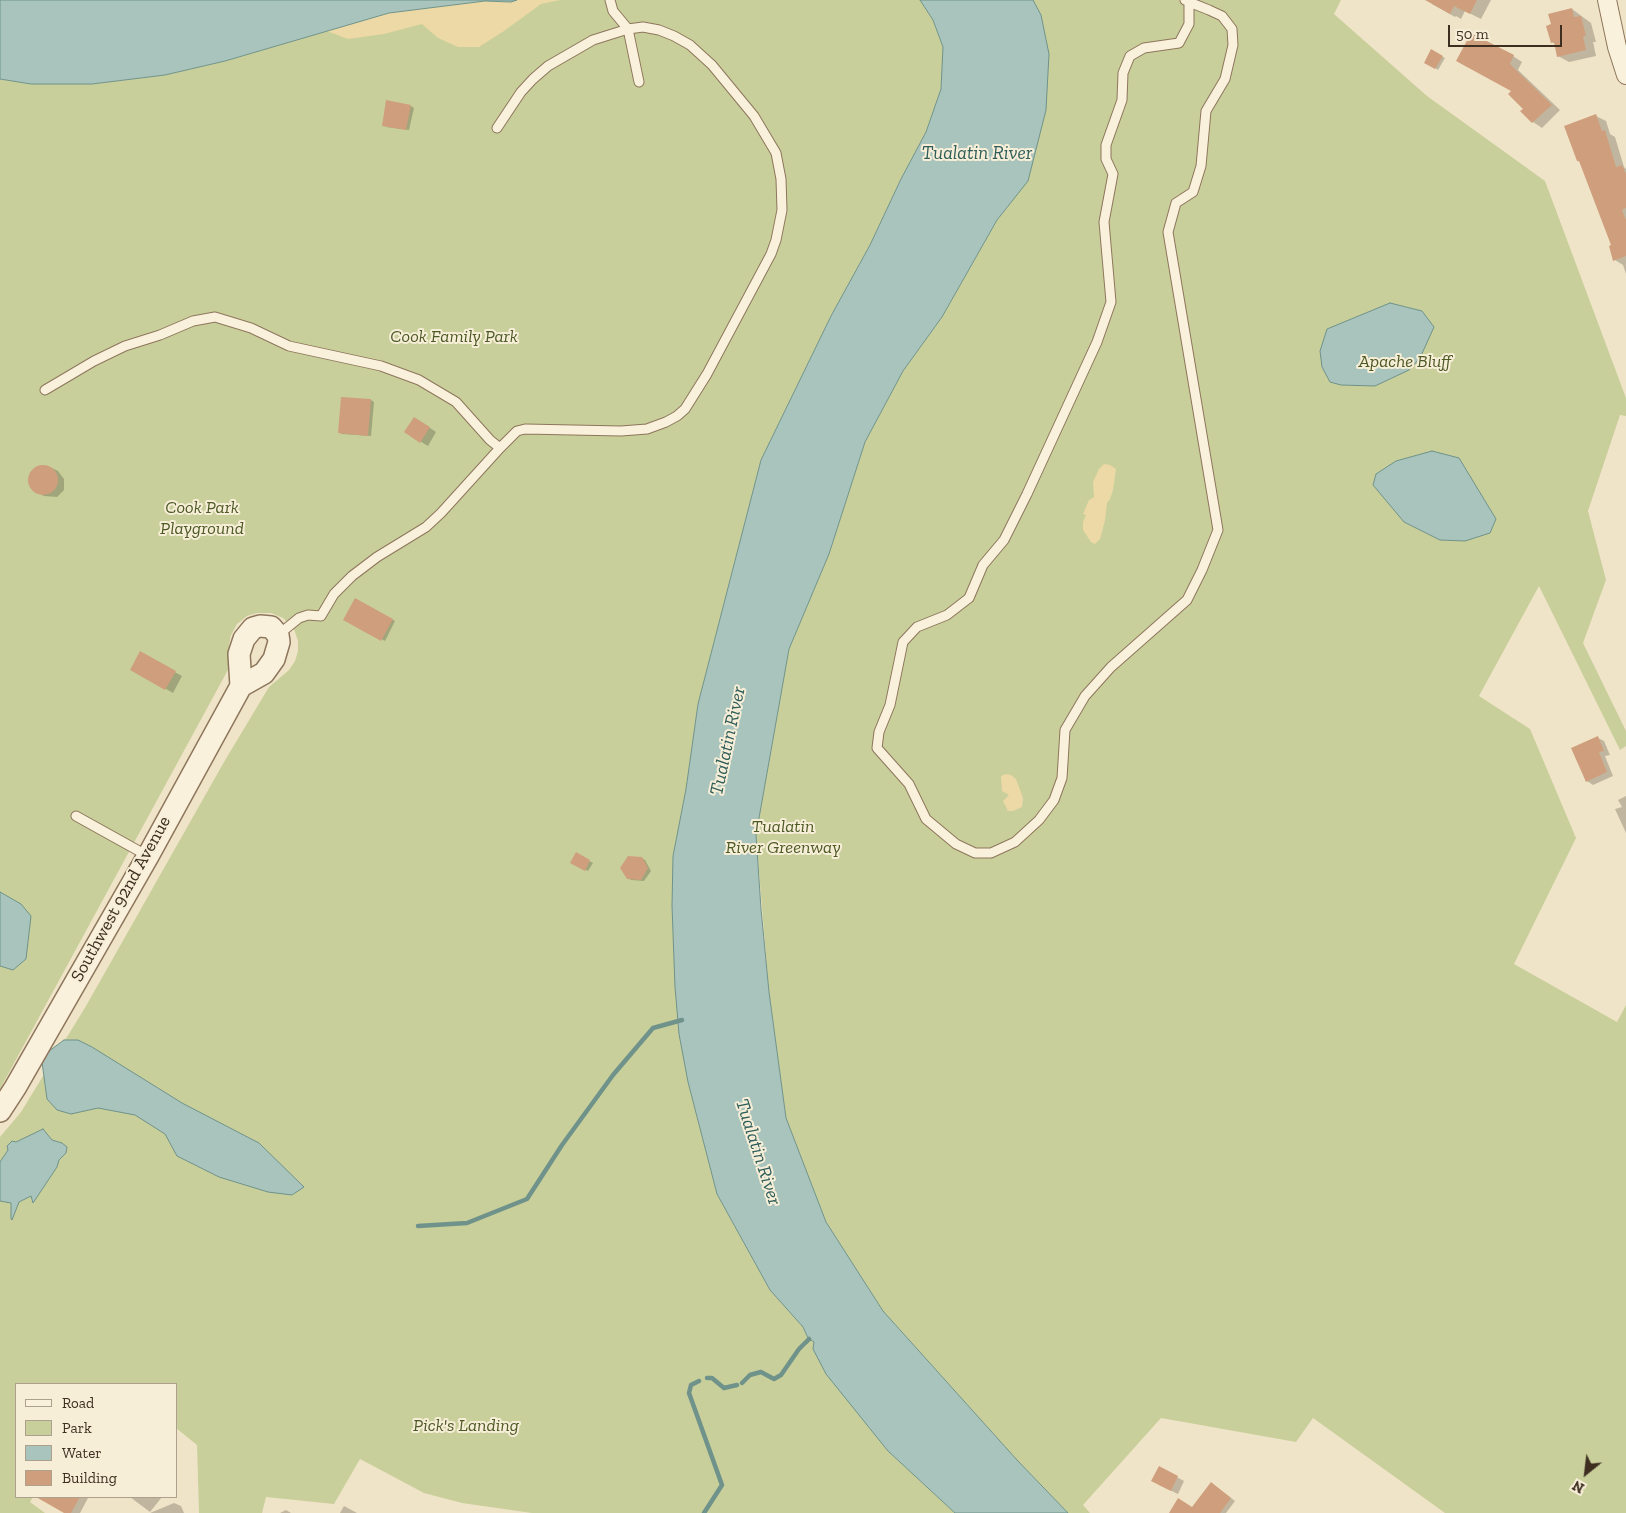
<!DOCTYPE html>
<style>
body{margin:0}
#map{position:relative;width:1626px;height:1513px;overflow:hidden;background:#f0e4c8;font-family:"Zilla Slab",serif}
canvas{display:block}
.legend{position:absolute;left:15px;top:1383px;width:162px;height:115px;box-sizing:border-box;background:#f7eed8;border:1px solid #ada18e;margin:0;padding:6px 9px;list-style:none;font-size:15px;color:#3d2e20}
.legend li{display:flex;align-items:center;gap:10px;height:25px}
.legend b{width:25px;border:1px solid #ada18e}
.north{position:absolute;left:1561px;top:1448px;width:50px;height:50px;-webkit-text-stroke:4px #f7eed8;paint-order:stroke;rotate:209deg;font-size:14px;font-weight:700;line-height:20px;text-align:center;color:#3d2e20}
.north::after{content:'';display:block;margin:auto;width:18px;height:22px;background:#3d2e20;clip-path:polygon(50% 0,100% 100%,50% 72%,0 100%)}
.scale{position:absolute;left:1448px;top:25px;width:114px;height:22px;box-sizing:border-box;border:2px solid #3d2e20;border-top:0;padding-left:6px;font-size:15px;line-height:18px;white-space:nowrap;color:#3d2e20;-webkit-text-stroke:4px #f7eed8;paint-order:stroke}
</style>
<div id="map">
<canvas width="1626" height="1513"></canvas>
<ul class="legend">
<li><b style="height:6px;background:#faf1dc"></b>Road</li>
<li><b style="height:14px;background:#c9cf9b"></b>Park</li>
<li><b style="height:14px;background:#a9c4bc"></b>Water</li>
<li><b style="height:14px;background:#cf9f7d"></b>Building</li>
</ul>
<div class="north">N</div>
<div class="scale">50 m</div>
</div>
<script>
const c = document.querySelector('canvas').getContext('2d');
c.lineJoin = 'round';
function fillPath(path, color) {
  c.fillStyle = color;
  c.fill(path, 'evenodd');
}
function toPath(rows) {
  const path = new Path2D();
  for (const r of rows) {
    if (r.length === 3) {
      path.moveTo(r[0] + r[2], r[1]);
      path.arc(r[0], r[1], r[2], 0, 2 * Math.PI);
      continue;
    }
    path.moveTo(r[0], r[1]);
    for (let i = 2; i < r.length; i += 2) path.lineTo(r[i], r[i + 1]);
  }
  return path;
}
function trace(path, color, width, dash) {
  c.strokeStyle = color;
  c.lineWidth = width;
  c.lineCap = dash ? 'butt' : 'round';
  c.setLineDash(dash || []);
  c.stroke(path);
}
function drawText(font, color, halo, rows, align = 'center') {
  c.font = font + ' "Zilla Slab",serif';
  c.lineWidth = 4;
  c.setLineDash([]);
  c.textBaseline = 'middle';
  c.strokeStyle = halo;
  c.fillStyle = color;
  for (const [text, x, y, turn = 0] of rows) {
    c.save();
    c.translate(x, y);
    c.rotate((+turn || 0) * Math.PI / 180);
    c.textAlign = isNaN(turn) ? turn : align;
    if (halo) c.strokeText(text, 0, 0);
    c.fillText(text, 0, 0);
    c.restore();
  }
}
const green = toPath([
 [517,0,920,0,933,20,944,50,941,89,926,132,901,179,870,245,831,316,761,460,698,704,686,789,673,856,688,1082,717,1194,770,1290,803,1327,808,1338,814,1342,888,1451,955,1513,532,1513,462,1503,424,1493,360,1459,334,1504,266,1497,262,1513,199,1513,197,1445,176,1428,176,1384,16,1384,16,1497,33,1497,30,1502,45,1513,0,1513,0,1137,21,1112,86,1006,224,762,269,687,289,670,295,661,298,651,298,641,294,629,283,618,271,613,257,613,247,616,237,624,231,635,229,645,231,661,229,668,0,1089,0,79,31,84,92,84,165,75,225,61,389,13],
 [1033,0,1341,0,1334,14,1427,96,1545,181,1626,398,1626,416,1620,415,1588,511,1606,580,1583,643,1626,731,1626,746,1620,750,1539,586,1479,696,1530,729,1576,838,1514,964,1617,1022,1626,1005,1626,1513,1445,1513,1313,1418,1296,1442,1161,1418,1083,1505,1090,1513,1068,1513,1017,1460,883,1311,826,1222,786,1118,769,992,756,835,789,649,829,554,865,442,903,371,942,317,997,220,1028,180,1041,15]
]);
const sand = toPath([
 [517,0,560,0,541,4,504,31,479,47,458,47,438,38,422,24,384,34,348,39,327,31,389,13,485,1,511,2],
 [1104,464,1110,465,1116,469,1113,490,1110,499,1107,503,1105,520,1102,532,1100,539,1095,544,1091,542,1083,530,1083,522,1086,515,1083,514,1089,500,1094,497,1093,482,1099,469],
 [1006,774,1011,775,1016,779,1023,798,1022,807,1013,811,1008,811,1003,801,1009,795,1002,791,1001,776]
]);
const water = toPath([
 [0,0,517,0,511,2,485,1,389,13,225,61,165,75,92,84,31,84,0,79,0,0],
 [920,0,1033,0,1041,15,1049,54,1046,110,1028,181,997,220,942,317,903,371,865,442,829,554,789,649,756,835,761,909,769,992,786,1118,826,1222,883,1311,1017,1460,1068,1513,955,1513,888,1451,826,1374,813,1349,814,1342,811,1340,806,1344,808,1338,803,1327,770,1290,717,1194,688,1082,679,1034,675,987,672,906,673,856,686,789,698,704,761,460,831,316,870,245,901,179,926,132,941,89,943,47,933,20,920,0],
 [1390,303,1422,311,1434,327,1420,358,1409,370,1375,386,1341,385,1330,382,1322,367,1320,351,1327,329,1390,303],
 [1432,451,1459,458,1496,519,1490,533,1465,541,1440,540,1404,522,1373,485,1376,474,1396,461,1432,451],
 [0,892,21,904,31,916,26,959,13,970,0,966,0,892],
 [64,1040,78,1040,92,1047,182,1103,259,1143,304,1187,292,1195,268,1192,219,1177,177,1156,165,1134,135,1115,98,1108,71,1114,57,1110,47,1099,42,1062,45,1054,64,1040],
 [43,1129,52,1140,62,1143,67,1147,66,1153,59,1160,57,1167,33,1203,31,1196,19,1202,12,1220,11,1219,11,1203,0,1201,0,1162,8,1150,7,1146,12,1141,16,1142,43,1129]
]);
const shadow = toPath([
 [1435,0,1491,0,1481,19,1465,11,1461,19,1456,16,1455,17,1432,4],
 [1572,9,1591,23,1596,42,1593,42,1596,56,1569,62,1558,56,1555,44,1552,42],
 [1431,51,1445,58,1438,70,1425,62],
 [1513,56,1522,62,1518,70,1560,110,1542,128,1533,122,1522,111,1524,109,1513,91,1458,61],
 [411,106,414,108,409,130,386,127],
 [1596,116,1606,121,1610,134,1615,137,1624,167,1626,169,1626,274,1623,265,1615,260,1613,245,1580,162,1578,161],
 [371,400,374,402,371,436,342,434,339,432],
 [421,422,436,432,428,446,405,432],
 [37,467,50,467,58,471,64,479,64,490,57,497,44,496,37,492,30,485,31,474],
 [355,599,395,621,385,641,345,619],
 [141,653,182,676,173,693,132,669],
 [1598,738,1604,741,1610,755,1605,756,1613,776,1593,785,1587,781],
 [1626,796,1626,833,1615,809,1622,807,1618,800],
 [576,854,593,863,588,871,572,863],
 [642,858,645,860,651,871,644,881,631,880,628,878],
 [1160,1468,1184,1481,1178,1494,1159,1485],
 [1218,1488,1235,1501,1226,1513,1171,1513,1192,1509],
 [42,1497,85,1497,88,1498,80,1513,67,1513,41,1498],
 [130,1497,162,1497,150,1512],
 [174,1503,181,1506,184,1513,150,1513],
 [344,1506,357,1513,340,1513],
 [286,1510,291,1513,280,1513]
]);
const stream = toPath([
 [418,1226,467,1223,527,1199,562,1145,613,1075,653,1028,682,1020],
 [707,1378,712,1378,724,1388,737,1385],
 [699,1381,691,1385,689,1393,722,1485,704,1513],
 [742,1383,750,1375,757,1373,761,1372,774,1379,781,1375,799,1349,809,1339]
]);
const building = toPath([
 [1425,0,1477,0,1470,14,1454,6,1450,14],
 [1572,8,1574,17,1581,16,1586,36,1583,36,1586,50,1557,57,1554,42,1551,43,1546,26,1551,24,1548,14],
 [1471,33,1514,55,1510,64,1552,105,1532,123,1520,111,1523,109,1508,94,1511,91,1456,61],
 [1431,49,1443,56,1435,69,1424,63],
 [386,100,411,105,406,130,382,126],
 [1596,114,1602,131,1605,130,1616,167,1622,165,1626,174,1626,208,1622,210,1626,220,1626,256,1613,261,1609,246,1611,245,1579,161,1577,161,1564,126],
 [341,397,371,399,368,436,338,433],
 [414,417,430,427,420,443,404,432],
 [43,480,15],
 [355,598,393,619,381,641,343,620],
 [140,651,176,671,165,690,130,670],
 [1598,736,1604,751,1599,752,1607,772,1586,782,1571,748],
 [576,852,590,860,585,871,570,863],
 [628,856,642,857,648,868,641,880,627,879,620,868],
 [1159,1466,1178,1476,1171,1491,1151,1481],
 [1211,1482,1231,1498,1220,1513,1169,1513,1178,1498,1192,1507],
 [36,1497,80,1497,71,1513,64,1513]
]);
const service = toPath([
 [610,0,613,11,628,29,639,82],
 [1185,0,1189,2,1209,10,1222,16,1232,29,1233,45,1225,79,1206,111,1201,166,1193,192,1176,203,1168,232,1218,530,1202,570,1187,600,1111,667,1085,696,1065,730,1062,778,1054,800,1039,820,1015,842,991,853,975,853,956,844,926,819,909,784,877,748,879,732,890,705,903,642,917,627,947,615,969,598,983,565,1004,540,1027,494,1097,342,1111,302,1104,222,1113,174,1106,159,1106,145,1122,100,1123,73,1130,56,1144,48,1179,43,1189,24,1189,2],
 [45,390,94,361,125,346,160,335,193,321,215,317,251,328,289,346,381,366,419,380,456,402,490,440,500,448],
 [278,635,299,618,308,615,321,616,334,594,352,576,377,557,426,527,441,513,500,448,517,431,525,429,621,431,647,429,666,422,677,416,685,409,707,374,771,254,776,240,782,210,781,179,776,153,754,116,712,65,690,45,674,36,659,30,643,27,628,29,593,40,548,66,533,79,521,92,497,128],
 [76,816,148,856]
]);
const minor = toPath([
 [1607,0,1617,47,1626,75]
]);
const tertiary = toPath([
 [0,1111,15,1088,148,856,241,686,239,654,244,639,253,628,260,626,271,627,278,635,279,642,274,659,264,673,241,686]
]);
const parkNames = [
 ["Cook Family Park",454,337],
 ["Apache Bluff",1405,362],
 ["Cook Park",202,508],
 ["Playground",202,529],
 ["Tualatin",783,827],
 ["River Greenway",783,848],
 ["Pick's Landing",466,1426]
];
const streetNames = [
 ["Southwest 92nd Avenue",121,899,-61]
];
const waterNames = [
 ["Tualatin River",977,154],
 ["Tualatin River",728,741,-78],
 ["Tualatin River",758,1152,72]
];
fillPath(green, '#c9cf9b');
fillPath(sand, '#ecd9a5');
fillPath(water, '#a9c4bc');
trace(water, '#6f938a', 1);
fillPath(shadow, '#0003');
trace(stream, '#6f938a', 4.5);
fillPath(building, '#cf9f7d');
trace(service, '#8d765c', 11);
trace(minor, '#8d765c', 20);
trace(tertiary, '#8d765c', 24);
trace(service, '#faf1dc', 9);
trace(minor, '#faf1dc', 18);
trace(tertiary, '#faf1dc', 21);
drawText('italic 18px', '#4d5a26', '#f7eed8', parkNames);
drawText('18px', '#3d2e20', '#f7eed8', streetNames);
drawText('italic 19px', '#2f5d5a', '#f7eed8', waterNames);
</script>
